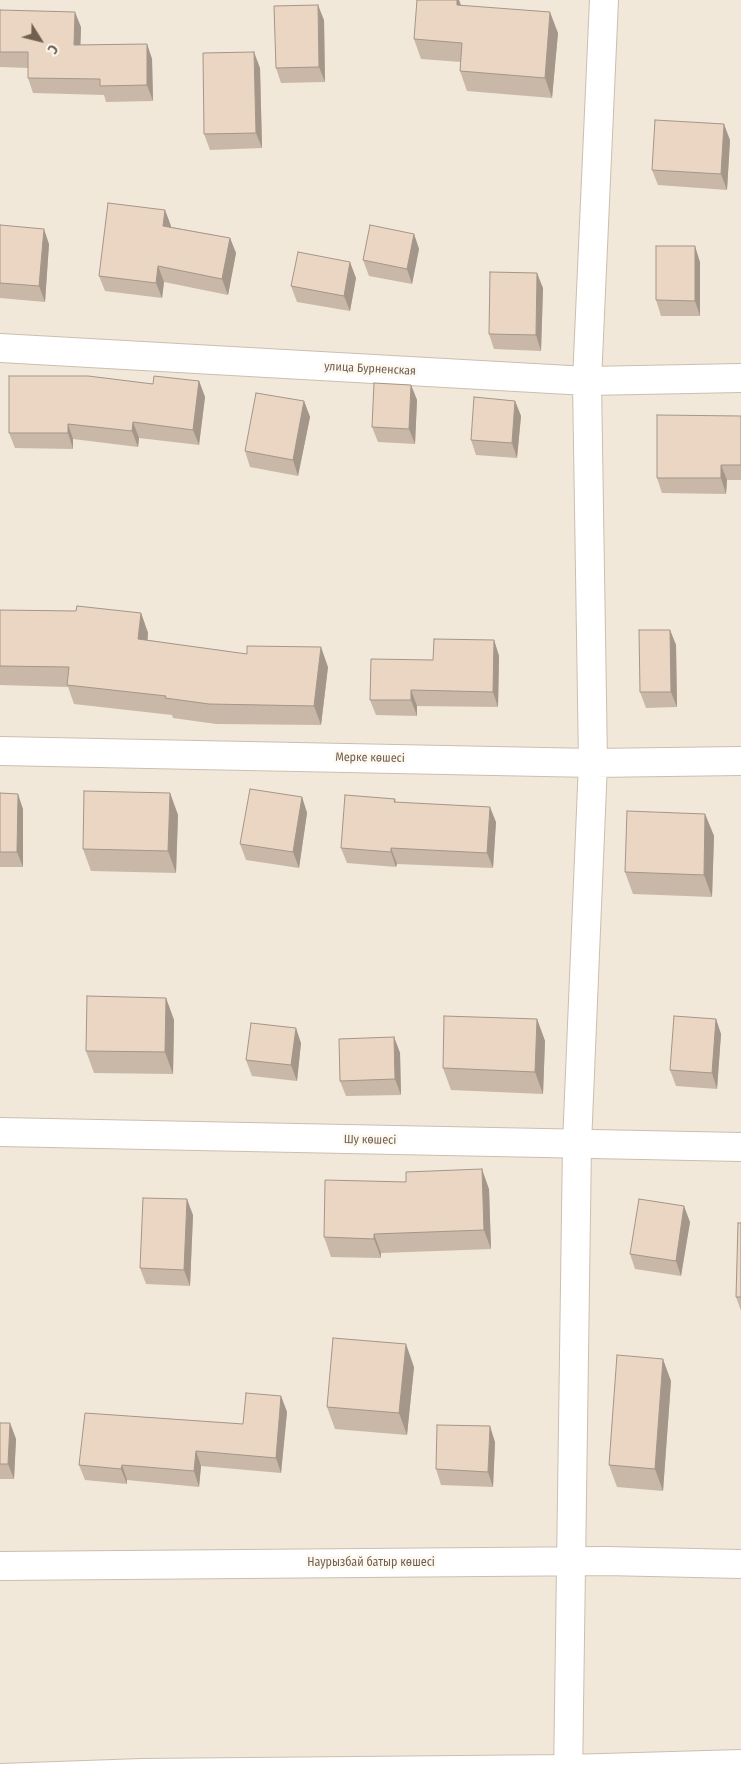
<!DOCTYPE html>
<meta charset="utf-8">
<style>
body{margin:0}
#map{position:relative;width:741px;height:1778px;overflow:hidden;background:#faf5ea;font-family:"Fira Sans Condensed",sans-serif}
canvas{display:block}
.north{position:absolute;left:15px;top:15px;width:50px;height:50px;-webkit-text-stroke:4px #fdf9f0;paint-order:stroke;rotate:126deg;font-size:14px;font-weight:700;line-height:20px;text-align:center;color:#715f50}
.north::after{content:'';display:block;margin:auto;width:18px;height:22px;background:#715f50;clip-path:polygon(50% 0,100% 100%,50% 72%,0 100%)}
</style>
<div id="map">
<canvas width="741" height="1778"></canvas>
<div class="north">С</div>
</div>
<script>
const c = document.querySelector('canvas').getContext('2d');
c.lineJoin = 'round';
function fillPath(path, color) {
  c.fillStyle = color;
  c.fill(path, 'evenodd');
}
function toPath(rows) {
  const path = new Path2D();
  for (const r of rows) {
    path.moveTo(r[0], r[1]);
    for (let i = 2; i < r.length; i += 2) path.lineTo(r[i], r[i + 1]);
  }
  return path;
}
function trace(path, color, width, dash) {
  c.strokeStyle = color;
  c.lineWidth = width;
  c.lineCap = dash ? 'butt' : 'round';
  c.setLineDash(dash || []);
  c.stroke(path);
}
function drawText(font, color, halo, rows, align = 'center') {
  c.font = font + ' "Fira Sans Condensed",sans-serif';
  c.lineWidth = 5;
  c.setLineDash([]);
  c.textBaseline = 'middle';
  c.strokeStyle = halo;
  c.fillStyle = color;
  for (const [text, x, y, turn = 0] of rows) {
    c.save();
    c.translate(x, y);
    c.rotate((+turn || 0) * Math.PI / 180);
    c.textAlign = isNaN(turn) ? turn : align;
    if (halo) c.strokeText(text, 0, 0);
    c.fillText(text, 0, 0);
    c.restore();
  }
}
const residential = toPath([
 [0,0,741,0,741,1778,0,1778]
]);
const minor = toPath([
 [0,348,587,381,741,378],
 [0,751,593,763,741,761],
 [0,1132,741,1147],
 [0,1566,605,1561,741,1564],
 [1,1778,142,1773,568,1769,741,1764],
 [568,1778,577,1144,593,763,587,381,604,0]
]);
const wall = toPath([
 [461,5,558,33,552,98,467,91,460,71,461,62,421,59,414,39],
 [0,10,81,27,80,45,147,44,152,59,153,101,106,102,104,95,33,93,28,78,28,68,0,67],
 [324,20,325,82,281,83,276,68],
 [260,68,262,148,210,150,204,134],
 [730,140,727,190,658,185,652,170],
 [165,210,171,227,230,238,236,253,228,295,164,282,162,298,105,291,99,276],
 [0,225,49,244,45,302,0,298],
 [414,234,419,249,412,284,369,276,363,260],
 [700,262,700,316,661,316,656,300],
 [356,278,350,311,297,302,291,286],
 [543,288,541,351,494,349,489,334],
 [199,381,205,397,199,445,139,438,138,447,73,439,73,449,15,448,9,433,153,384],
 [411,385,417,400,415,444,378,442,372,427],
 [304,401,310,417,298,476,250,467,245,451],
 [515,401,521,416,517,458,476,455,471,440],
 [741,416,741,480,727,480,726,494,662,493,657,478],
 [0,610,141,613,148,633,148,640,328,667,321,725,216,724,173,718,172,715,74,704,68,687,0,685],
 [670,630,676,645,677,707,646,708,640,692],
 [494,640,499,656,498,707,417,706,417,716,376,715,370,700,433,660],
 [0,793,23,809,23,867,0,867],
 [170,793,178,815,176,873,91,871,83,849],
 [302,797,307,813,299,868,246,860,240,844],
 [395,799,396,802,496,822,493,868,397,864,396,867,347,863,341,848],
 [705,814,714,836,712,897,633,894,625,872],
 [166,998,174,1020,173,1074,94,1073,86,1051],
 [537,1019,545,1041,543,1094,451,1090,443,1068],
 [716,1019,721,1034,717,1089,676,1086,670,1070],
 [394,1037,400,1053,401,1095,346,1096,340,1081],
 [301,1043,297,1081,252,1076,246,1060],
 [489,1189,491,1249,381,1253,381,1258,331,1257,324,1237],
 [193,1215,190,1286,146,1284,140,1268],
 [690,1222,681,1276,635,1269,630,1254],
 [741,1223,741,1311,736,1297],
 [414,1367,407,1435,335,1429,327,1407],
 [671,1381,663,1491,617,1487,609,1465],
 [281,1396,287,1412,281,1473,201,1466,199,1487,127,1480,127,1484,85,1480,79,1465,243,1424],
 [0,1423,10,1423,16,1439,14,1479,0,1479],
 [495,1442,493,1487,441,1485,436,1469]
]);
const shadedWall = toPath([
 [457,0,459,0,465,16,457,5],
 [318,5,324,20,325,82,319,67],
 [75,12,81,27,80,61,74,45],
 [550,12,558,33,552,98,545,78],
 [147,44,152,59,153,101,147,85],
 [254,52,260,68,262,148,256,133],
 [724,124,730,140,727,190,721,174],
 [165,210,171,226,169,241,163,226],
 [44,229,49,244,45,302,39,286],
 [414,234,419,249,412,284,407,269],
 [230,238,236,253,228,295,222,279],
 [695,246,700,262,700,316,695,301],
 [350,262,356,278,350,311,344,296],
 [158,266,164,282,162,298,156,283],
 [537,273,543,288,541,351,536,335],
 [199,381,205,397,199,445,193,430],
 [411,385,417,400,415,444,409,429],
 [304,401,310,417,298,476,293,460],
 [515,401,521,416,517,458,512,443],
 [133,422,139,438,138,447,132,431],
 [68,424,73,439,73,449,68,433],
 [721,465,727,480,726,494,721,478],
 [141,613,148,633,145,658,138,639],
 [670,630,676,645,677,707,671,692],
 [494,640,499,656,498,707,493,692],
 [321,647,328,667,321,725,314,706],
 [411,690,417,706,417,716,411,700],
 [170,793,178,815,176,873,168,851],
 [18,794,23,809,23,867,17,852],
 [302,797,307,813,299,868,293,852],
 [490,807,496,822,493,868,487,853],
 [705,814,714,836,712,897,704,875],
 [391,848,397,864,396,867,391,852],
 [166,998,174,1020,173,1074,165,1052],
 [537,1019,545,1041,543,1094,535,1072],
 [716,1019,721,1034,717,1089,712,1073],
 [296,1028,301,1043,297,1081,291,1065],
 [394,1037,400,1053,401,1095,395,1079],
 [482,1169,489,1189,491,1249,484,1230],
 [187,1199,193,1215,190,1286,184,1270],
 [684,1206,690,1222,681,1276,676,1261],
 [374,1234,381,1253,381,1258,374,1239],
 [406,1344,414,1367,407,1435,399,1413],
 [663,1359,671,1381,663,1491,655,1469],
 [281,1396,287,1412,281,1473,276,1458],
 [10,1423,16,1439,14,1479,8,1464],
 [490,1426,495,1442,493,1487,488,1472],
 [196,1451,201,1466,199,1487,194,1471],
 [122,1465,127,1480,127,1484,121,1469]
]);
const building = toPath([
 [417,0,457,0,457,5,550,12,545,78,460,71,462,43,414,39,417,0],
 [318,5,319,67,276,68,274,6,318,5],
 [0,10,75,12,74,45,147,44,147,85,100,86,100,79,28,78,28,52,0,52,0,10],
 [254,52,256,133,204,134,203,53,254,52],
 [655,120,724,124,721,174,652,170,655,120],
 [108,203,165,210,163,226,230,238,222,279,158,266,156,283,99,276,108,203],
 [0,225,44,229,39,286,0,283,0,225],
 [370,225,414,234,407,269,363,260,370,225],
 [656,246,695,246,695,301,656,300,656,246],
 [298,252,350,262,344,296,291,286,298,252],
 [490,272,537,273,536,335,489,334,490,272],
 [9,376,88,376,153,384,154,376,199,381,193,430,133,422,132,431,68,424,68,433,9,433,9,376],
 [374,383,411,385,409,429,372,427,374,383],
 [256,393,304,401,293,460,245,451,256,393],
 [474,397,515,401,512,443,471,440,474,397],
 [657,415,741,416,741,465,721,465,721,478,657,478,657,415],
 [77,606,141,613,138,639,247,654,247,646,321,647,314,706,209,704,165,698,166,696,67,685,69,667,0,666,0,610,76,611,77,606],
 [639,630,670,630,671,692,640,692,639,630],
 [434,639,494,640,493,692,411,690,411,700,370,700,371,659,433,660,434,639],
 [250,789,302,797,293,852,240,844,250,789],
 [84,791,170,793,168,851,83,849,84,791],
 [0,793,18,794,17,852,0,852,0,793],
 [345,795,395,799,394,802,490,807,487,853,391,848,391,852,341,848,345,795],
 [627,811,705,814,704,875,625,872,627,811],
 [87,996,166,998,165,1052,86,1051,87,996],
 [444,1016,537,1019,535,1072,443,1068,444,1016],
 [674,1016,716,1019,712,1073,670,1070,674,1016],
 [251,1023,296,1028,291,1065,246,1060,251,1023],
 [394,1037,395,1079,340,1081,339,1039,394,1037],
 [482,1169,484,1230,374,1234,374,1239,324,1237,325,1180,406,1182,406,1172,482,1169],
 [143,1198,187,1199,184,1270,140,1268,143,1198],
 [639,1199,684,1206,676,1261,630,1254,639,1199],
 [738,1223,741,1223,741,1297,736,1297,738,1223],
 [333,1338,406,1344,399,1413,327,1407,333,1338],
 [617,1355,663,1359,655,1469,609,1465,617,1355],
 [246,1393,281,1396,276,1458,196,1451,194,1471,122,1465,121,1469,79,1465,85,1413,243,1424,246,1393],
 [0,1423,10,1423,8,1464,0,1464,0,1423],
 [437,1425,490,1426,488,1472,436,1469,437,1425]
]);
const streetNames = [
 ["улица Бурненская",370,369,3],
 ["Мерке көшесі",370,758,1],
 ["Шу көшесі",370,1140,1],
 ["Наурызбай батыр көшесі",371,1563]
];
fillPath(residential, '#f1e8d9');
trace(minor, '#cbbeb1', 30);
trace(minor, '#fff', 28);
fillPath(wall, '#c9b8a8');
fillPath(shadedWall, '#a49688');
fillPath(building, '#ead6c3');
trace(building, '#a49688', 1);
drawText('12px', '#715f50', '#fdf9f0', streetNames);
</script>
